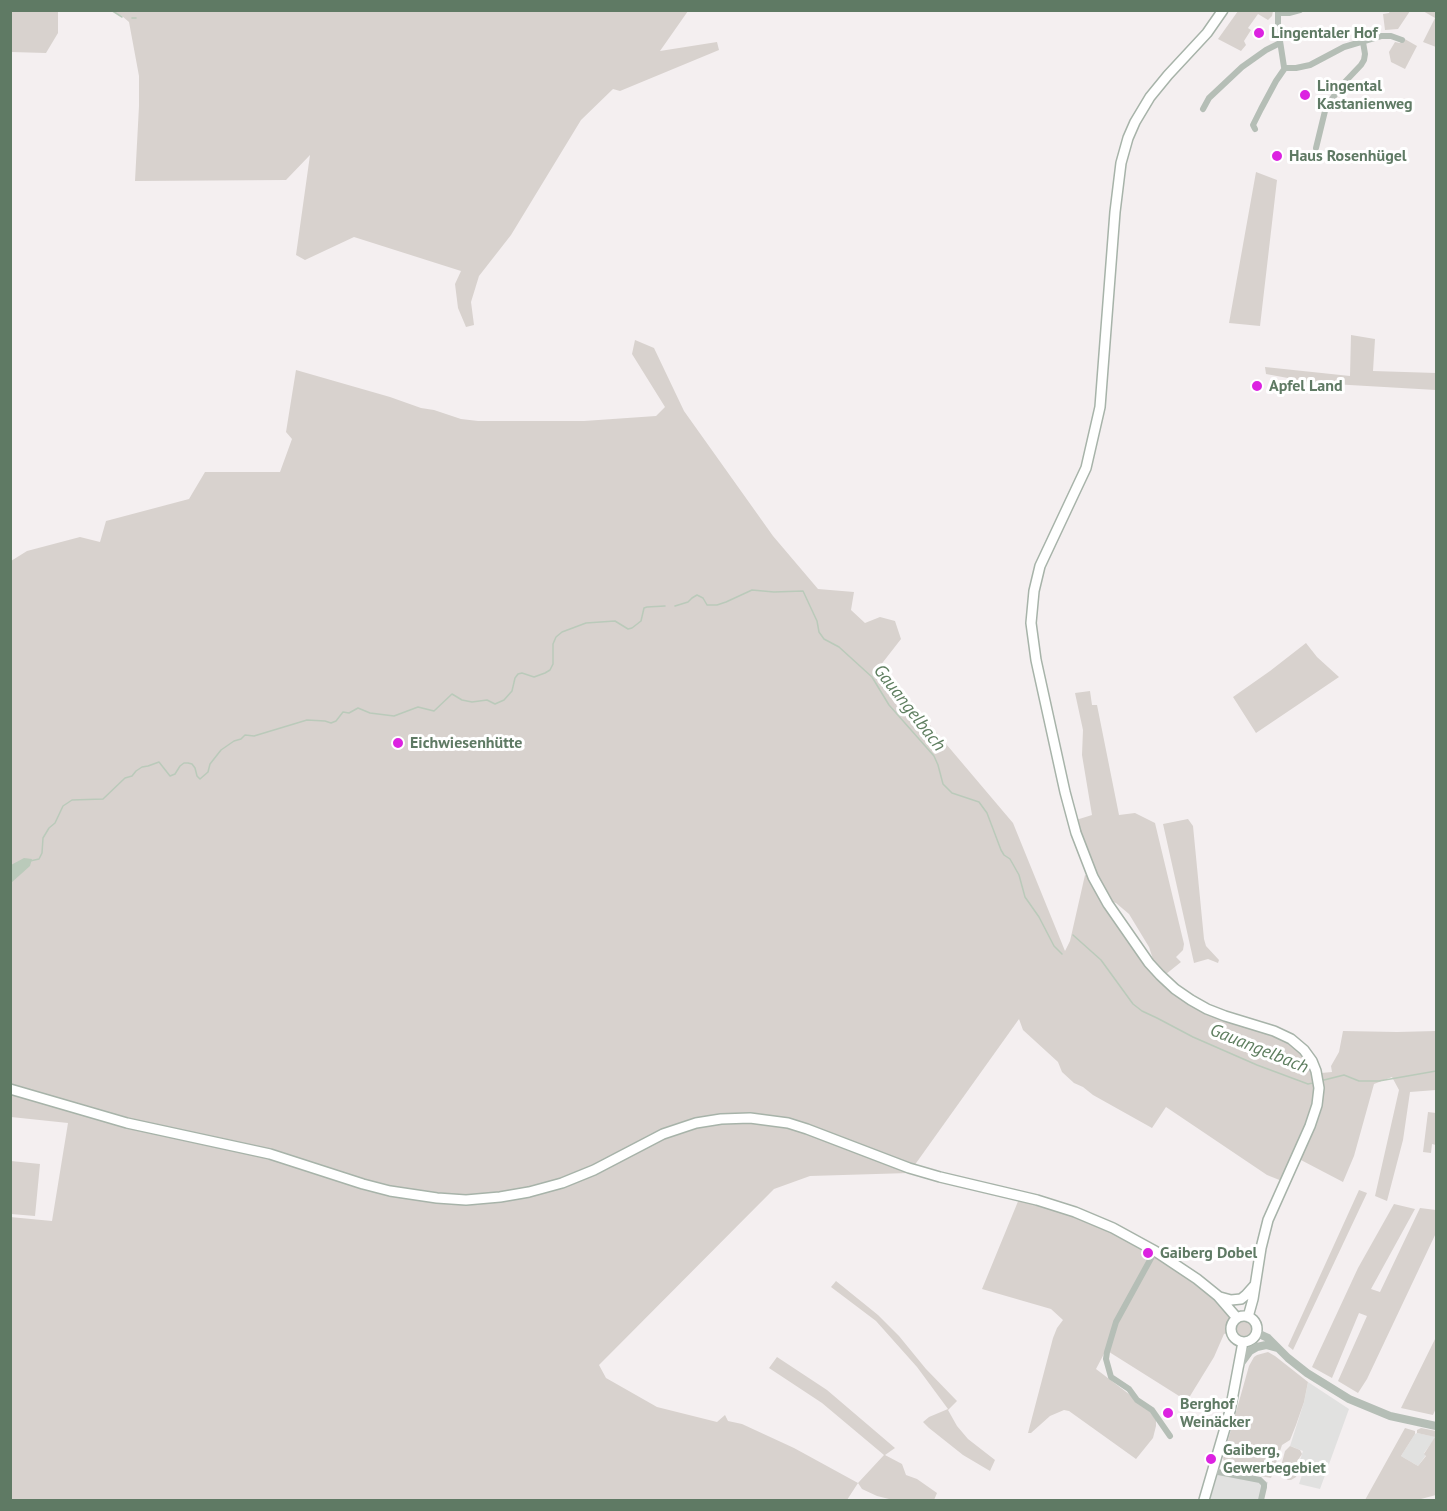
<!DOCTYPE html>
<meta charset="utf-8">
<style>
body{margin:0}
#map{position:relative;width:1447px;height:1511px;overflow:hidden;background:#f4eff0;font-family:"PT Sans",sans-serif}
canvas{display:block}
.frame{position:absolute;inset:0;border:12px solid #5f7a64;pointer-events:none}
</style>
<div id="map">
<canvas width="1447" height="1511"></canvas>
<div class="frame"></div>
</div>
<script>
const ctx = document.querySelector('canvas').getContext('2d');
ctx.lineJoin = 'round';
function paint(path, color) { ctx.fillStyle = color; ctx.fill(path, 'evenodd'); }
const toPath = rows => new Path2D(rows.map(r => 'M' + r).join(''));
function trace(path, color, width, dash) { ctx.strokeStyle = color; ctx.lineWidth = width; ctx.lineCap = dash ? 'butt' : 'round'; ctx.setLineDash(dash || []); ctx.stroke(path); }
function write(font, color, halo, rows, align = 'center') {
  ctx.font = font + ' "PT Sans",sans-serif'; ctx.lineWidth = 6; ctx.setLineDash([]); ctx.textBaseline = 'middle'; ctx.strokeStyle = halo; ctx.fillStyle = color; for (const [text, x, y, turn = 0] of rows) {
    ctx.save(); ctx.translate(x, y); ctx.rotate((+turn || 0) * Math.PI / 180); ctx.textAlign = isNaN(turn) ? turn : align; if (halo) ctx.strokeText(text, 0, 0); ctx.fillText(text, 0, 0); ctx.restore();
  }
}
paint(toPath([
 [1308,1382,1349,1409,1320,1489,1299,1484,1305,1466,1299,1463,1303,1451,1290,1446,1304,1402],
 [1417,1433,1436,1437,1424,1453,1426,1455,1418,1466,1401,1456,1415,1434],
 [1218,1473,1268,1482,1263,1500,1210,1500]
]), '#e1e1e0');
paint(toPath([
 [54,11,58,12,58,33,46,53,11,52,11,11],
 [112,11,688,11,660,51,717,42,719,50,620,91,613,89,581,120,511,235,479,276,471,302,474,325,466,327,458,308,455,284,461,271,354,237,305,260,296,255,310,155,286,180,135,181,139,106,139,76,129,22,122,16],
 [1238,11,1273,11,1272,16,1268,20,1258,14,1248,28,1251,30,1244,41,1246,45,1241,51,1218,39],
 [1390,11,1410,11,1398,29,1385,30,1383,14,1389,13],
 [1423,11,1436,11,1436,47,1423,42,1435,18],
 [1403,38,1417,46,1405,69,1391,62,1389,52,1395,42,1400,43],
 [1256,172,1277,180,1260,326,1229,323],
 [1351,335,1375,339,1373,371,1436,373,1436,390,1315,383,1266,374,1265,367,1350,376],
 [635,340,654,348,684,411,773,536,818,589,854,592,851,610,865,623,880,617,895,621,901,639,880,666,1013,823,1065,951,1070,941,1085,875,1089,876,1149,968,1216,1016,1280,1038,1292,1045,1305,1057,1314,1078,1315,1094,1308,1122,1282,1181,1267,1175,1166,1107,1152,1128,1093,1095,1083,1087,1074,1083,1062,1072,1058,1062,1023,1030,1019,1019,909,1173,810,1176,774,1189,599,1365,606,1378,657,1407,717,1422,725,1415,728,1421,742,1424,794,1448,858,1483,884,1455,822,1403,769,1368,777,1357,827,1390,895,1448,885,1455,902,1464,906,1475,917,1479,937,1493,934,1500,893,1500,877,1496,862,1489,858,1483,847,1500,11,1500,10,1217,52,1221,68,1123,11,1117,11,561,27,551,80,537,100,542,106,521,189,499,205,472,280,472,292,439,286,432,296,370,390,397,421,408,434,410,461,419,478,421,584,421,656,416,665,407,632,354],
 [1306,643,1317,657,1339,677,1256,733,1233,697,1270,671],
 [1090,691,1092,705,1097,705,1119,815,1135,813,1155,823,1184,944,1183,950,1176,957,1181,962,1166,974,1154,962,1149,947,1129,914,1116,903,1110,901,1098,879,1081,840,1076,820,1092,815,1082,755,1083,730,1075,693],
 [1188,819,1193,826,1204,939,1206,946,1219,960,1218,963,1208,959,1194,963,1163,824],
 [1343,1031,1397,1032,1436,1031,1436,1090,1410,1092,1403,1140,1387,1201,1375,1196,1399,1090,1392,1077,1374,1084,1354,1156,1343,1182,1299,1159,1317,1121,1322,1096,1321,1073,1332,1072,1331,1066,1339,1052],
 [1428,1112,1436,1113,1436,1145,1432,1144,1431,1153,1423,1152],
 [11,1161,40,1164,35,1216,11,1214],
 [1359,1190,1367,1193,1293,1350,1288,1346],
 [1019,1199,1066,1212,1123,1236,1184,1275,1213,1296,1229,1316,1230,1322,1227,1333,1224,1334,1214,1357,1187,1401,1106,1350,1096,1369,1146,1407,1156,1420,1156,1426,1153,1438,1136,1459,1069,1411,1064,1410,1050,1416,1031,1433,1028,1433,1053,1338,1057,1328,1063,1320,1051,1309,982,1289],
 [1394,1204,1415,1209,1371,1289,1380,1292,1420,1208,1436,1210,1436,1233,1367,1379,1358,1393,1338,1381,1367,1316,1359,1313,1332,1378,1312,1367,1358,1268],
 [836,1281,878,1315,899,1336,926,1369,957,1401,948,1410,957,1426,968,1439,995,1460,990,1471,963,1455,929,1428,923,1422,929,1417,948,1409,917,1367,876,1321,831,1287],
 '1236 1329a9 9 0 1 1 18 0a9 9 0 1 1-18 0Z',
 [1436,1337,1436,1408,1433,1415,1401,1408],
 [1268,1352,1275,1356,1308,1382,1304,1402,1296,1425,1290,1440,1282,1445,1271,1478,1230,1470,1225,1465,1223,1458,1249,1366,1254,1357,1257,1355],
 [1405,1428,1415,1431,1415,1434,1401,1456,1418,1466,1426,1456,1424,1454,1435,1437,1417,1433,1417,1430,1421,1428,1436,1431,1436,1495,1421,1499,1420,1500,1365,1500],
 [1290,1446,1300,1450,1302,1454,1298,1460,1298,1471,1296,1477,1291,1480,1288,1480,1279,1474,1285,1451]
]), '#d8d2ce');
paint(toPath([
 [24,858,32,859,30,866,11,883,11,865]
]), '#bacaba');
trace(toPath([
 [111,10,122,17],
 [132,18,136,18],
 [675,606,688,602,692,598,697,595,703,598,707,605,717,605,726,602,752,590,774,592,803,591,817,621,819,632,824,639,839,647,872,677,889,705,934,756,938,765,943,784,952,793,979,802,987,813,1001,850,1004,855,1010,859,1019,875,1025,897,1039,917,1054,946,1062,954],
 [30,861,39,859,42,853,43,838,49,828,55,823,63,806,72,800,103,799,125,778,132,776,136,771,142,767,148,766,159,762,170,776,175,774,180,766,184,763,188,763,192,764,195,768,197,776,200,779,208,772,210,764,221,750,234,741,241,739,245,735,254,736,307,720,325,721,331,723,336,721,343,712,349,713,358,708,370,713,394,716,418,707,434,711,452,694,462,700,472,702,487,700,495,704,504,700,512,691,515,678,518,674,522,673,534,677,545,673,550,670,553,664,553,644,556,637,562,632,586,623,615,621,628,629,632,628,641,621,644,608,647,607,665,606],
 [1073,935,1101,960,1133,1004,1142,1011,1157,1018,1193,1037,1257,1065,1308,1084,1313,1083],
 [1320,1081,1344,1075,1359,1081,1379,1081,1436,1071]
]), '#bacaba', 1.5);
const secondary = toPath([
 [1223,10,1207,33,1168,75,1150,97,1135,122,1128,138,1121,163,1115,212,1100,407,1086,468,1040,566,1034,591,1031,623,1036,660,1065,792,1076,833,1093,877,1108,904,1149,963,1160,975,1175,989,1191,1000,1207,1009,1225,1016,1274,1031,1291,1039,1304,1050,1312,1061,1316,1071,1319,1088,1317,1105,1310,1126,1268,1220,1261,1248,1253,1299,1248,1317],
 [10,1089,127,1123,270,1154,363,1184,390,1191,437,1198,466,1200,500,1197,529,1192,562,1183,594,1170,663,1134,696,1123,721,1119,750,1118,788,1123,807,1129,909,1168,940,1177,1037,1200,1075,1212,1113,1228,1155,1251,1197,1279,1218,1296,1237,1318],
 [1220,1297,1231,1300,1241,1299,1246,1295,1254,1286],
 '1231 1329a13 13 0 1 1 26 0a13 13 0 1 1-26 0Z',
 [1204,1500,1230,1411,1243,1342]
]);
trace(secondary, '#a7b3a9', 12);
trace(toPath([
 [1278,10,1278,28,1284,67,1285,68],
 [1278,13,1289,13,1300,10],
 [1285,68,1296,68,1310,65,1344,47,1381,36,1391,36,1402,40],
 [1203,109,1209,98,1242,67,1266,50,1280,43],
 [1255,129,1253,125,1261,109,1276,81,1285,68],
 [1316,148,1325,111,1329,103,1342,85,1361,65,1364,60,1365,54,1363,42],
 [1155,1251,1116,1322,1107,1352,1106,1359,1111,1377,1129,1389,1137,1400,1152,1410,1170,1436],
 [1213,1471,1260,1480,1264,1484,1264,1487,1261,1500]
]), '#b5beb6', 6);
trace(toPath([
 [1257,1333,1268,1338,1288,1358,1307,1373,1349,1399,1390,1416,1436,1426],
 [1239,1366,1250,1351,1257,1347,1266,1345,1277,1348]
]), '#b5beb6', 8);
trace(secondary, '#fff', 9);
for (const [x, y, r, color] of [
 [1259,33,6,"#dc22e1"],
 [1305,95,6,"#dc22e1"],
 [1277,156,6,"#dc22e1"],
 [1257,386,6,"#dc22e1"],
 [398,743,6,"#dc22e1"],
 [1148,1253,6,"#dc22e1"],
 [1168,1413,6,"#dc22e1"],
 [1211,1459,6,"#dc22e1"]
]) { const dot = new Path2D(); dot.arc(x, y, r, 0, 2 * Math.PI); ctx.fillStyle = color; ctx.fill(dot); trace(dot, '#fff', 2); }
write('bold 16px', '#5f7a64', '#fff', [
 ["Lingentaler Hof",1271,33],
 ["Lingental",1317,86],
 ["Kastanienweg",1317,104],
 ["Haus Rosenhügel",1289,156],
 ["Apfel Land",1269,386],
 ["Eichwiesenhütte",410,743],
 ["Gaiberg Dobel",1160,1253],
 ["Berghof",1180,1404],
 ["Weinäcker",1180,1422],
 ["Gaiberg,",1223,1450],
 ["Gewerbegebiet",1223,1468]
], 'left');
write('italic 18px', '#5e7e5f', '#fff', [
 ["Gauangelbach",909,708,52],
 ["Gauangelbach",1259,1049,22]
]);
</script>
